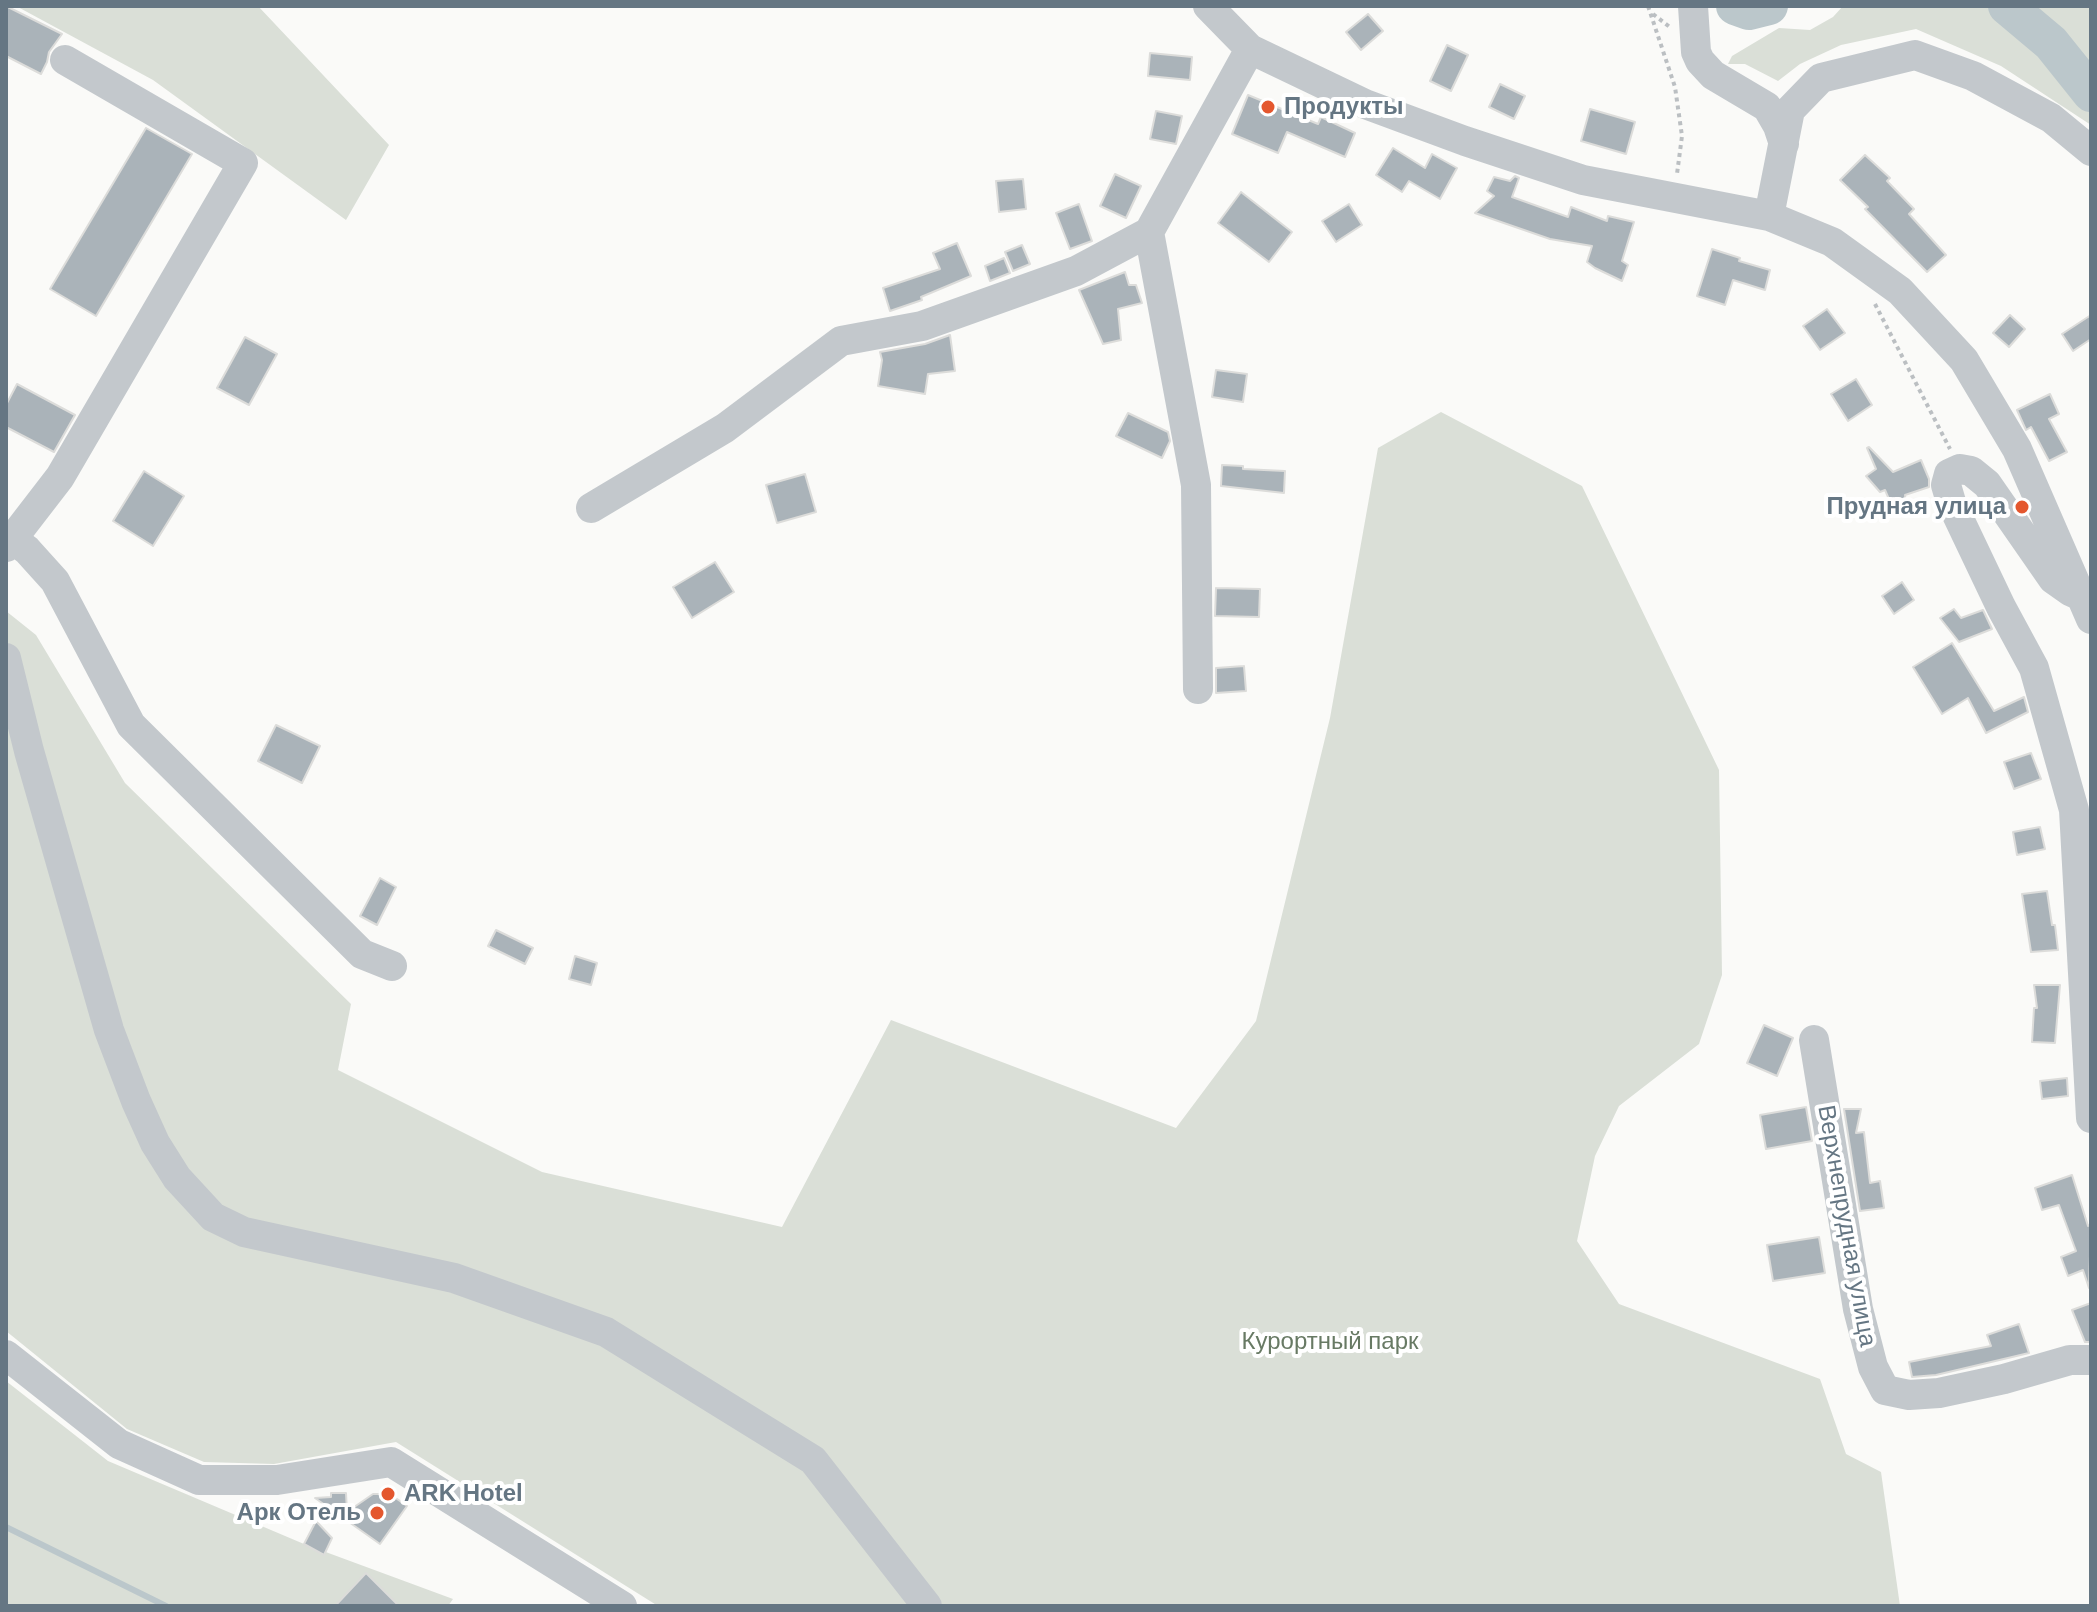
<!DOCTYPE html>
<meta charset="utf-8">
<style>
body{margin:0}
#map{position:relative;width:2097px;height:1612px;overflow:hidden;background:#fafaf8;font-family:Helvetica,sans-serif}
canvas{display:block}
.frame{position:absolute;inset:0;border:8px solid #657683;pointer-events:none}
</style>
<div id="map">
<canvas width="2097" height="1612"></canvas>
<div class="frame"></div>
</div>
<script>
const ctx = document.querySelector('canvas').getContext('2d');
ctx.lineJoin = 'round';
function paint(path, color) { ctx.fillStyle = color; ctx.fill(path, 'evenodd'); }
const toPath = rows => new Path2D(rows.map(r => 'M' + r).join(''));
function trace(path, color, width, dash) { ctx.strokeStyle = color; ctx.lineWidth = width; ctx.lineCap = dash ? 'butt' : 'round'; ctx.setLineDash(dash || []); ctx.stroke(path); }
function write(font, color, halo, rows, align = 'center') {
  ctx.font = font + ' Helvetica,sans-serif'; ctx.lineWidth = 8; ctx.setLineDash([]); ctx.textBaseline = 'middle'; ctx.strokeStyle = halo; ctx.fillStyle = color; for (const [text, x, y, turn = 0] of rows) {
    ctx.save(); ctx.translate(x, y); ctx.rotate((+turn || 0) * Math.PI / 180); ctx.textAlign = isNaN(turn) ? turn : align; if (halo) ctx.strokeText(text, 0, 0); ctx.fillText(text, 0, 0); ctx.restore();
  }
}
paint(toPath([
 [16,6,258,6,389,145,346,220,153,80],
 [1843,6,2091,6,2091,125,2001,66,1916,29,1841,45,1800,64,1778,81,1745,64,1728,64,1732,56,1779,28,1810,30,1833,17],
 [1441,412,1582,486,1719,770,1722,975,1699,1044,1619,1106,1595,1156,1577,1241,1619,1304,1820,1379,1846,1454,1881,1472,1900,1606,658,1606,396,1442,274,1464,204,1462,127,1429,6,1331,6,611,36,635,125,783,351,1004,338,1070,542,1172,782,1227,891,1020,1176,1128,1256,1021,1330,718,1378,448],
 [6,1381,108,1461,304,1544,453,1599,448,1606,6,1606]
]), '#dadfd7');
trace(toPath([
 [6,1527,166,1606]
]), '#bbc7cb', 6);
trace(toPath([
 [1735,6,1749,11,1769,6],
 [2007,6,2051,43,2091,93]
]), '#bbc7cb', 38);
const building = toPath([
 [6,6,62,34,49,52,47,62,41,74,6,56,6,6],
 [1368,14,1383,31,1361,50,1346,32,1368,14],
 [1447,45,1468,55,1451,91,1430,81,1447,45],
 [1150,53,1192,57,1190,80,1148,76,1150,53],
 [1500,84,1525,96,1514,119,1489,107,1500,84],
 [1248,95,1318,124,1321,117,1355,133,1345,157,1287,132,1278,153,1232,134,1248,95],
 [1590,109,1635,122,1626,154,1581,141,1590,109],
 [1156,111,1182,116,1176,144,1150,139,1156,111],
 [146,128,192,154,96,316,50,289,146,128],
 [1393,148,1425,168,1432,154,1457,168,1440,199,1409,181,1402,192,1376,175,1393,148],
 [1865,155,1890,178,1887,181,1914,209,1909,214,1946,255,1927,272,1865,209,1868,207,1840,180,1865,155],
 [1115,174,1141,186,1126,218,1100,206,1115,174],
 [1515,176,1519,178,1512,197,1568,217,1571,207,1607,221,1608,216,1634,222,1622,261,1628,265,1622,281,1595,268,1587,262,1592,246,1550,239,1475,213,1494,196,1487,191,1494,177,1510,181,1515,176],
 [1023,179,1026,209,999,212,996,181,1023,179],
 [1241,192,1292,232,1269,262,1218,223,1241,192],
 [1079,204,1092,241,1070,249,1056,213,1079,204],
 [1349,204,1362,225,1336,242,1322,221,1349,204],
 [957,243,971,276,921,297,922,300,890,311,883,288,940,269,933,253,957,243],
 [1022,245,1030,264,1013,271,1005,252,1022,245],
 [1712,249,1740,258,1739,261,1770,270,1765,290,1733,280,1725,305,1697,296,1712,249],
 [1004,258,1010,273,990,281,985,266,1004,258],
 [1125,272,1129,285,1136,285,1142,303,1118,309,1121,340,1103,344,1079,290,1125,272],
 [1827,309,1845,333,1820,350,1803,326,1827,309],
 [2010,315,2025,329,2009,347,1993,333,2010,315],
 [2091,315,2091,339,2073,351,2062,334,2091,315],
 [950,335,955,371,928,374,925,394,878,386,882,360,880,352,925,344,950,335],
 [245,337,277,354,249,405,217,388,245,337],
 [1216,370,1247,374,1243,402,1212,397,1216,370],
 [1856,379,1872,405,1848,421,1831,394,1856,379],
 [17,384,75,415,54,452,6,427,6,405,17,384],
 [2050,394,2059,414,2049,419,2067,452,2049,461,2031,427,2026,430,2017,410,2050,394],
 [1128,413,1168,432,1170,441,1162,458,1116,436,1128,413],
 [1869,447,1893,472,1921,460,1929,479,1929,487,1905,495,1906,503,1892,506,1885,490,1880,492,1866,476,1876,469,1867,448,1869,447],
 [1222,465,1243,466,1243,469,1285,471,1284,493,1221,486,1222,465],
 [144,471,184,496,153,546,113,521,144,471],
 [805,474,816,512,777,523,766,485,805,474],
 [715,562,734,592,692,618,673,587,715,562],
 [1902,582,1914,600,1894,614,1882,596,1902,582],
 [1216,588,1260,589,1259,617,1215,616,1216,588],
 [1954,609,1961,618,1983,610,1992,629,1959,642,1940,618,1954,609],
 [1952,643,1994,711,2024,697,2028,712,1986,733,1968,698,1942,714,1913,667,1952,643],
 [1244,666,1246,691,1216,693,1216,668,1244,666],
 [276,725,320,746,302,783,258,761,276,725],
 [2031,753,2041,779,2014,789,2004,762,2031,753],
 [2040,827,2045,849,2017,855,2013,832,2040,827],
 [380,878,396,887,377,925,360,916,380,878],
 [2047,891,2052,925,2055,925,2058,950,2031,952,2022,894,2047,891],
 [496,930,533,948,525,964,488,946,496,930],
 [575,956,597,963,591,985,569,979,575,956],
 [2034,985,2060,985,2055,1043,2032,1042,2034,1008,2037,1008,2034,985],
 [1764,1025,1793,1038,1777,1076,1747,1063,1764,1025],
 [2067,1078,2068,1096,2042,1099,2040,1081,2067,1078],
 [1806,1107,1812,1141,1766,1149,1760,1115,1806,1107],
 [1844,1109,1861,1109,1856,1133,1864,1132,1870,1183,1880,1181,1884,1208,1860,1211,1844,1109],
 [2072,1175,2088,1226,2091,1224,2089,1288,2083,1270,2068,1276,2061,1257,2076,1251,2059,1205,2042,1210,2035,1188,2072,1175],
 [1819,1237,1825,1273,1773,1281,1767,1245,1819,1237],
 [2091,1303,2091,1342,2085,1342,2072,1310,2091,1303],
 [2019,1324,2029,1353,1936,1375,1912,1377,1909,1362,1991,1346,1987,1335,2019,1324],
 [331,1493,346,1493,347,1512,373,1494,390,1494,407,1506,380,1544,315,1498,331,1497,331,1493],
 [316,1521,332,1538,324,1555,304,1544,316,1521],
 [366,1573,399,1606,335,1606,366,1573]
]);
paint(building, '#aab3b9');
trace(building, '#dcdcda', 2);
trace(toPath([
 [1648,6,1675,87,1682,136,1677,174],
 [1653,14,1671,28],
 [1875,304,1950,449]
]), '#bbbfc2', 4, [4, 4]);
trace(toPath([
 [1208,6,1250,49,1365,104,1465,141,1583,180,1769,216,1832,242,1900,291,1964,360,2017,449,2091,619],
 [1693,6,1696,52,1700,61,1713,75,1767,107,1778,126,1784,144],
 [1769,216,1790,110,1821,78,1915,55,1973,76,2051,118,2091,151],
 [591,508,725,428,841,341,922,326,1076,271,1149,232],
 [14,540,27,550,55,581,131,725,362,954,392,966],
 [6,547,60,477,243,163,65,60],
 [2081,596,2070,591,2053,579,1987,484,1971,471,1960,469,1949,474,1946,485,1951,502,2001,607,2034,668,2074,810,2091,1118],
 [6,658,29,751,109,1030,136,1101,155,1143,177,1178,213,1217,244,1232,454,1278,606,1332,813,1460,927,1606],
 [1198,689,1196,485,1149,232,1250,49],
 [1814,1040,1858,1309,1873,1367,1885,1390,1909,1395,1939,1393,2004,1379,2070,1360,2091,1360],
 [6,1355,119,1444,199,1480,277,1480,391,1462,622,1606]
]), '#c3c8cc', 30);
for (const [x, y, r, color] of [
 [1268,107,8,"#e4572e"],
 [2022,507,8,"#e4572e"],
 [388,1494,8,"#e4572e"],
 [377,1513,8,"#e4572e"]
]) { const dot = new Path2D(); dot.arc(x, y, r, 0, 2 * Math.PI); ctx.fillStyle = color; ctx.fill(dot); trace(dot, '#fff', 3); }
write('bold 24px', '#657683', '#fff', [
 ["Продукты",1284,107],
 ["Прудная улица",2006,507,"right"],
 ["ARK Hotel",404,1494],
 ["Арк Отель",361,1513,"right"]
], 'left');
write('24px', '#657683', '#fff', [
 ["Верхнепрудная улица",1846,1226,80]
]);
write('24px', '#687a64', '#fff', [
 ["Курортный парк",1330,1342]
]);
</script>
